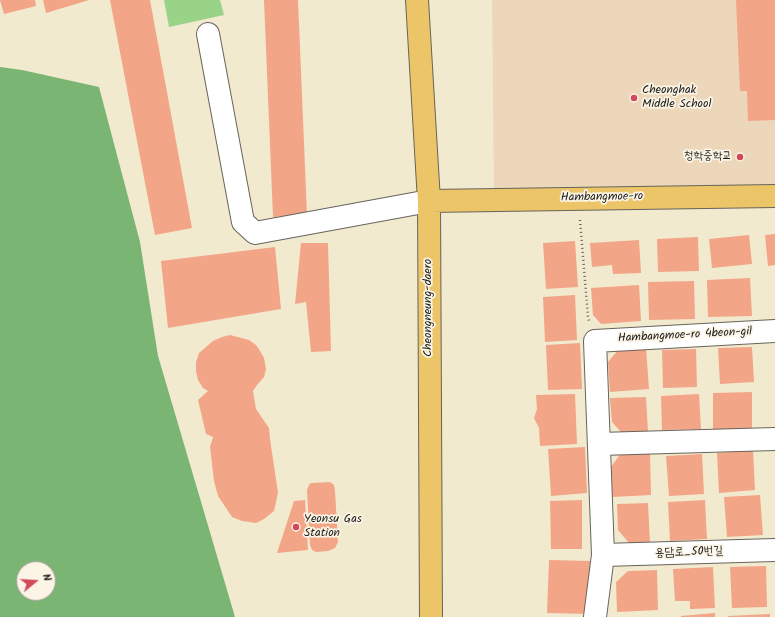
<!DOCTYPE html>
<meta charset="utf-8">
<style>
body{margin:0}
#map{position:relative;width:775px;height:617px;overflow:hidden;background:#f2eacf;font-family:Kalam,sans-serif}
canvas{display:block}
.north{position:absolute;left:16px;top:561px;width:40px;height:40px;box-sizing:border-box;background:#fcf5e5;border:1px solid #a29e95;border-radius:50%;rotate:72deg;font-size:11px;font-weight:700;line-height:16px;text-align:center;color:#1c1c1c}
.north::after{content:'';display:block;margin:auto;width:14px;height:18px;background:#d1495b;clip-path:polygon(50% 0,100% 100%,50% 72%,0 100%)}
</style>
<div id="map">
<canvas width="775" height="617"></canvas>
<div class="north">N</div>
</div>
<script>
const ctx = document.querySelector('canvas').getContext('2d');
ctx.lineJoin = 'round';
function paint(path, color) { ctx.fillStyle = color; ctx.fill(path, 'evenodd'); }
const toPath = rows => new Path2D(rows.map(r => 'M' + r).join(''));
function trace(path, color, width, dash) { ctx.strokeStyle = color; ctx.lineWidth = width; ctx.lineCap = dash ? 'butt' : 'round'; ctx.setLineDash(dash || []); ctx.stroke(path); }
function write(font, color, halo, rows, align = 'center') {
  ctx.font = font + ' Kalam,"Poor Story",sans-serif'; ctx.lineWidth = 3.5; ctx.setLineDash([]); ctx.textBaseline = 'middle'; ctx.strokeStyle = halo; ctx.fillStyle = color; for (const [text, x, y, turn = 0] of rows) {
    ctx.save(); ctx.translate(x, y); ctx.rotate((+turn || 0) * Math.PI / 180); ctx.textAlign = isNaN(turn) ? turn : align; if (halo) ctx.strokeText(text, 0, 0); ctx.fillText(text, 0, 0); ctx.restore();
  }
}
paint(toPath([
 [492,0,775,0,775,196,494,200]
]), '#edd7bb');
paint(toPath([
 [164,0,220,0,224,15,169,27]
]), '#98d387');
paint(toPath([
 [0,67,22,70,99,87,140,242,158,356,235,617,0,617],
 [24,569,48,569,48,593,24,593]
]), '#7ab574');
paint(toPath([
 [0,0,35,0,36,6,4,14],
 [43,0,89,0,46,13],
 [110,0,150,0,192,228,155,235],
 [264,0,298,0,307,215,273,217],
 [736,0,775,0,775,120,748,121,747,91,740,91],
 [775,234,775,265,768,266,765,235],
 [749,235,752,264,712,268,709,239],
 [698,237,699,271,658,272,657,239],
 [639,240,641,273,613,274,612,265,592,267,590,243],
 [575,241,578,287,546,289,543,243],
 [301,243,328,243,331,351,311,352,306,302,295,304],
 [275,247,281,309,168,328,161,261],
 [750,278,752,316,708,317,707,280],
 [694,281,695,319,649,320,648,282],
 [639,285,641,321,601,324,593,315,591,288],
 [575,295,577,340,545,342,543,297],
 [230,335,249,340,256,345,260,351,264,358,266,369,264,377,257,385,253,391,256,409,269,428,270,439,278,493,274,511,264,519,256,523,242,521,232,517,218,496,214,481,210,447,213,437,206,434,198,400,208,391,203,388,198,380,196,371,196,362,199,353,213,341,222,337],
 [580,343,582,389,548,390,546,345],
 [752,347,754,382,720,384,718,348],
 [646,348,649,389,610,392,608,362,618,350],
 [696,349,697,387,663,388,662,350],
 [752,392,752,429,713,430,713,393],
 [575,394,577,444,540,446,539,428,534,418,537,409,536,395],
 [699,394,701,429,662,430,661,396],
 [646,397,648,432,623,434,612,422,610,398],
 [585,447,587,493,551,496,548,449],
 [753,450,755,490,719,493,717,453],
 [650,452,651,495,612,497,611,467,621,453],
 [702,454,704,494,669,496,666,456],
 [330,482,334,485,335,491,338,542,335,548,328,551,316,552,312,550,310,545,307,490,309,485,311,483],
 [760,495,763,535,727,537,724,497],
 [305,500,308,550,277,553,294,501],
 [582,500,582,549,551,549,550,501],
 [705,500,707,539,670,541,668,502],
 [648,503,650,543,629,543,618,530,617,504],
 [549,560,591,561,589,614,547,613],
 [766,566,767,607,732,608,730,567],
 [713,567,715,608,690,609,690,601,675,601,673,569],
 [657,570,658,610,617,612,616,582,628,571],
 [715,613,715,617,681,617,681,616],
 [770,614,770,617,728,617,728,616]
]), '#f3a588');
const minor = toPath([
 [208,34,243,222,255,233,429,201],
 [599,444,775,439],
 [603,555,775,550],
 [595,617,603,555,595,341,775,331]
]);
const major = toPath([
 [417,0,429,201,431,617],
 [429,201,775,196]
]);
trace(minor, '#67645b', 24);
trace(major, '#67645b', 24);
trace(toPath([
 [580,220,588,317,589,321]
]), '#67645b', 2.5, [1, 3]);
trace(minor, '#fff', 22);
trace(major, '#ecc569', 22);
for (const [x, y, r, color] of [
 [634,98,4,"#d1495b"],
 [740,157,4,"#d1495b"],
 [296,527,4,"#d1495b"]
]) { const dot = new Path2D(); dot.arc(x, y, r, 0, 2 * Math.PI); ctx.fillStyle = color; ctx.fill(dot); trace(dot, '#fcf5e5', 1.5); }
write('12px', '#1c1c1c', '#fcf5e5', [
 ["Cheonghak",642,91],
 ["Middle School",642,105],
 ["청학중학교",732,157,"right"],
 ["Yeonsu Gas",304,520],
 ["Station",304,534]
], 'left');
write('12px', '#1c1c1c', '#fcf5e5', [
 ["Hambangmoe-ro",602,198,-1],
 ["Cheongneung-daero",429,308,-90],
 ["Hambangmoe-ro 4beon-gil",685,336,-3],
 ["용담로_50번길",689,553,-2]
]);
</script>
